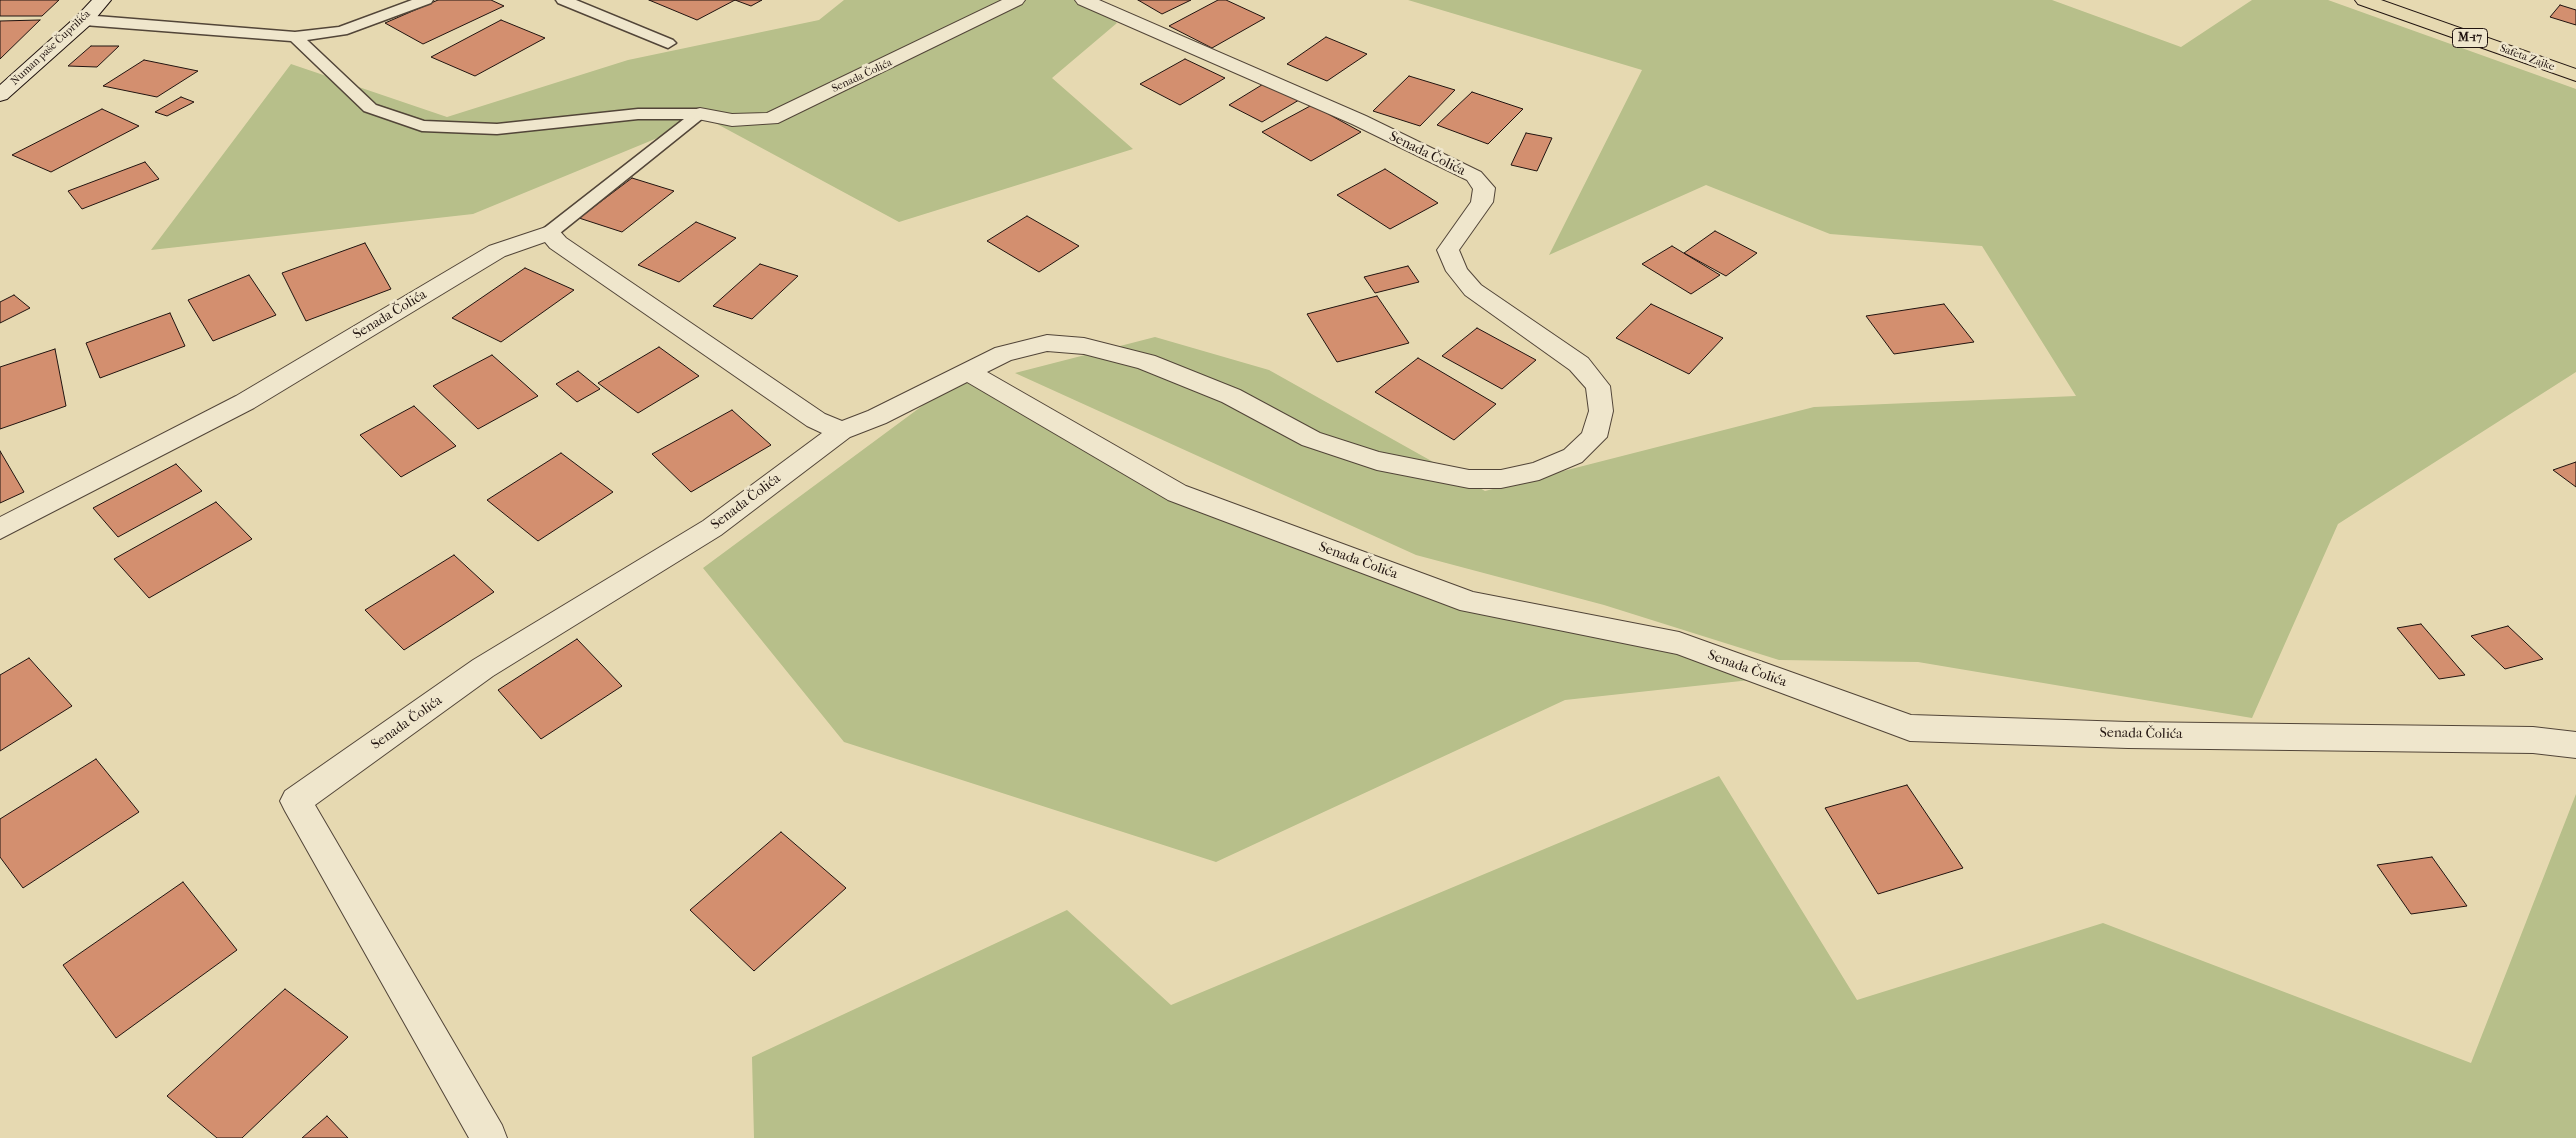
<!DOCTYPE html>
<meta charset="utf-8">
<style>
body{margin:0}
canvas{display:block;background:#e6d9b1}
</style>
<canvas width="2576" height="1138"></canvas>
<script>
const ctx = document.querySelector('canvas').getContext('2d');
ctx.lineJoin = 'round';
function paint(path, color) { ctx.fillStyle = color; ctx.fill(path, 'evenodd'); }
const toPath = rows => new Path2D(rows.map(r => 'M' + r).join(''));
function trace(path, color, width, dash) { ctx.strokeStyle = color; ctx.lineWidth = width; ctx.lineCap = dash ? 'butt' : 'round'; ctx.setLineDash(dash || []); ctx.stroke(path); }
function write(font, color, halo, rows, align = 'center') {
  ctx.font = font + ' "IM FELL French Canon",serif'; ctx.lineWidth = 5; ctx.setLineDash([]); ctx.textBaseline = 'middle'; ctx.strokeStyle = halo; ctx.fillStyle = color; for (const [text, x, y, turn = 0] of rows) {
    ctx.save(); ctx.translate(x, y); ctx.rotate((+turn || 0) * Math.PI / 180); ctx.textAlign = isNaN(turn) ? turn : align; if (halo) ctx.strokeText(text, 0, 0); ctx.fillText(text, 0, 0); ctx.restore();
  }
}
paint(toPath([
 [844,0,1087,0,1117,23,1052,78,1133,149,899,222,706,118,473,214,151,250,291,64,447,117,628,60,819,20],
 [1408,0,2052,0,2181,47,2252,0,2328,0,2576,89,2576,372,2338,524,2252,718,1918,662,1779,660,1604,605,1416,555,1015,373,1155,337,1269,370,1485,491,1814,407,2076,396,1982,246,1830,234,1706,185,1549,255,1642,70],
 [968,372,1177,493,1470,602,1705,654,1769,678,1565,700,1216,862,844,742,703,568],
 [1719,776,1857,1000,2103,923,2471,1063,2576,794,2576,1138,754,1138,752,1057,1067,910,1171,1005]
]), '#b7bf8a');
const building = toPath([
 [0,0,59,0,42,16,0,16,0,0],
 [438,0,491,0,504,6,423,44,385,23,438,0],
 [649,0,735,0,697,20,649,0],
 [735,0,762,0,751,6,735,0],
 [1138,0,1191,0,1162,14,1138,0],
 [1218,0,1226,0,1265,18,1212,48,1169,26,1218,0],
 [2560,5,2576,10,2576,25,2550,17,2560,5],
 [40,20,0,59,0,21,40,20],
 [501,20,545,38,475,76,431,57,501,20],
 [1326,37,1367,54,1327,81,1287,64,1326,37],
 [91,46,119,46,97,67,68,66,91,46],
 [1185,59,1225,78,1180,105,1140,84,1185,59],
 [144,60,198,71,157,97,103,86,144,60],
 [1409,76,1455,90,1420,126,1373,111,1409,76],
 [1265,83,1299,100,1262,122,1229,105,1265,83],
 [1472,92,1523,109,1488,144,1437,125,1472,92],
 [181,97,194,102,167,116,155,112,181,97],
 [1312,105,1361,132,1311,161,1262,132,1312,105],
 [102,109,139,126,51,172,12,155,102,109],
 [1526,133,1552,138,1537,171,1511,165,1526,133],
 [145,162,159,179,82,209,68,191,145,162],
 [1385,169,1438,203,1390,229,1337,195,1385,169],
 [632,178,674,191,622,232,579,218,632,178],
 [1027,216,1079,246,1039,272,987,241,1027,216],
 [696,222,736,238,679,282,638,265,696,222],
 [1715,231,1757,253,1726,276,1684,253,1715,231],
 [365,243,391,289,306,321,282,273,365,243],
 [1672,246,1720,275,1691,294,1642,264,1672,246],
 [760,264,798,276,752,319,713,306,760,264],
 [1408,266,1419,282,1375,293,1364,277,1408,266],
 [525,268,574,290,501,342,452,318,525,268],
 [249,275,276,315,213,341,188,300,249,275],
 [14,295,30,308,0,323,0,302,14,295],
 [1377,296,1409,343,1337,362,1307,314,1377,296],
 [1651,304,1723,338,1689,374,1616,338,1651,304],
 [1944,304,1974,342,1894,354,1866,316,1944,304],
 [170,313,185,346,100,378,86,343,170,313],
 [1477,328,1536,360,1502,389,1442,356,1477,328],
 [659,347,699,376,638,413,598,383,659,347],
 [55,349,66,406,0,429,0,367,55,349],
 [492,355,538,396,478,429,433,386,492,355],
 [1418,358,1496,404,1454,440,1375,392,1418,358],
 [578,371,600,389,577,402,556,384,578,371],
 [414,406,456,446,401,477,360,435,414,406],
 [732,410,771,445,691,492,652,454,732,410],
 [0,451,24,492,0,503,0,451],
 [561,453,613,492,538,541,487,500,561,453],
 [2576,462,2576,487,2553,470,2576,462],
 [176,464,202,491,118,537,93,508,176,464],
 [216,502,252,539,149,598,114,559,216,502],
 [454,555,494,592,404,650,365,610,454,555],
 [2421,624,2465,675,2439,679,2397,628,2421,624],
 [2508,626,2543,659,2505,669,2471,636,2508,626],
 [577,639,622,686,541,739,498,690,577,639],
 [29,658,72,706,0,751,0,675,29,658],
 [96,759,139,812,23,888,0,857,0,819,96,759],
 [1907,785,1963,868,1878,894,1825,808,1907,785],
 [781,832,846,888,754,971,690,910,781,832],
 [2432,857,2467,906,2411,914,2377,865,2432,857],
 [183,882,237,950,116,1038,63,965,183,882],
 [285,989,348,1037,242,1138,217,1138,167,1096,285,989],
 [327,1116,348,1138,302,1138,327,1116]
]);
paint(building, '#d38f6f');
trace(building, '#211410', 1);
const lane = toPath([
 [412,0,433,0,431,3,347,34,307,40,376,105,424,121,497,124,638,109,700,109,708,114,555,237,549,238,543,237,540,233,543,229,684,119,638,119,497,134,422,131,364,111,291,41,84,25,76,20,84,15,295,32,339,27,412,0],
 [556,0,576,0,673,40,676,43,668,48,663,46,558,3,556,0]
]);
const street = toPath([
 [1002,0,1025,0,1022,4,778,123,732,126,693,118,690,114,693,110,700,108,732,114,767,113,1002,0],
 [1075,0,1099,0,1366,116,1481,172,1495,188,1493,202,1459,250,1467,269,1481,285,1588,358,1610,386,1613,411,1607,437,1582,462,1539,480,1501,488,1469,488,1377,470,1302,445,1222,402,1138,368,1084,354,1047,351,1011,360,987,372,1186,486,1473,592,1679,632,1911,715,2128,722,2533,727,2576,732,2576,758,2533,753,2128,748,1910,741,1677,654,1460,610,1168,500,967,382,886,423,850,437,721,535,493,676,315,805,502,1125,507,1138,469,1138,285,811,280,801,285,791,473,660,703,521,822,433,807,426,550,248,545,242,505,256,254,408,0,539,0,517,236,396,489,246,549,226,557,228,566,238,825,414,842,421,868,411,995,348,1047,335,1084,338,1155,356,1240,390,1320,433,1379,452,1469,470,1501,470,1533,463,1564,450,1582,433,1589,411,1586,388,1570,370,1465,295,1446,271,1437,250,1471,202,1473,189,1467,180,1352,124,1078,4,1075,0]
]);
const secondary = toPath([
 [92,0,111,0,91,24,7,99,0,101,0,85,77,16,92,0]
]);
const primary = toPath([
 [2355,0,2381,0,2576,69,2576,81,2358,4,2355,0]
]);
trace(lane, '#524538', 3);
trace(street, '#524538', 2);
trace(secondary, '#211410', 2);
trace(primary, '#211410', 2);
paint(lane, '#efe6cc');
paint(street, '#efe6cc');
paint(secondary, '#efe6cc');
paint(primary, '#e6d9b1');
write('11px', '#211410', '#efe6cc', [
 ["Numan paše Čuprilića",51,48,-43],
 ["Safeta Zajke",2527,58,20],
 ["Senada Čolića",862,76,-25]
]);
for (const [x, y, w] of [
 [2470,38,35]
]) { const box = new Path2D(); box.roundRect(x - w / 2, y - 9.5, w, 19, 4); ctx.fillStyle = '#efe6cc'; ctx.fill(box); trace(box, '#211410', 1); }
write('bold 12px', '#211410', null, [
 ["M-17",2470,38]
]);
write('14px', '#211410', '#efe6cc', [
 ["Senada Čolića",1427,154,26],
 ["Senada Čolića",390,315,-31],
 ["Senada Čolića",746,502,-37],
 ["Senada Čolića",1358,561,20],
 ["Senada Čolića",1747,669,20],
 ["Senada Čolića",407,723,-35],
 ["Senada Čolića",2141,734,1]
]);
</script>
